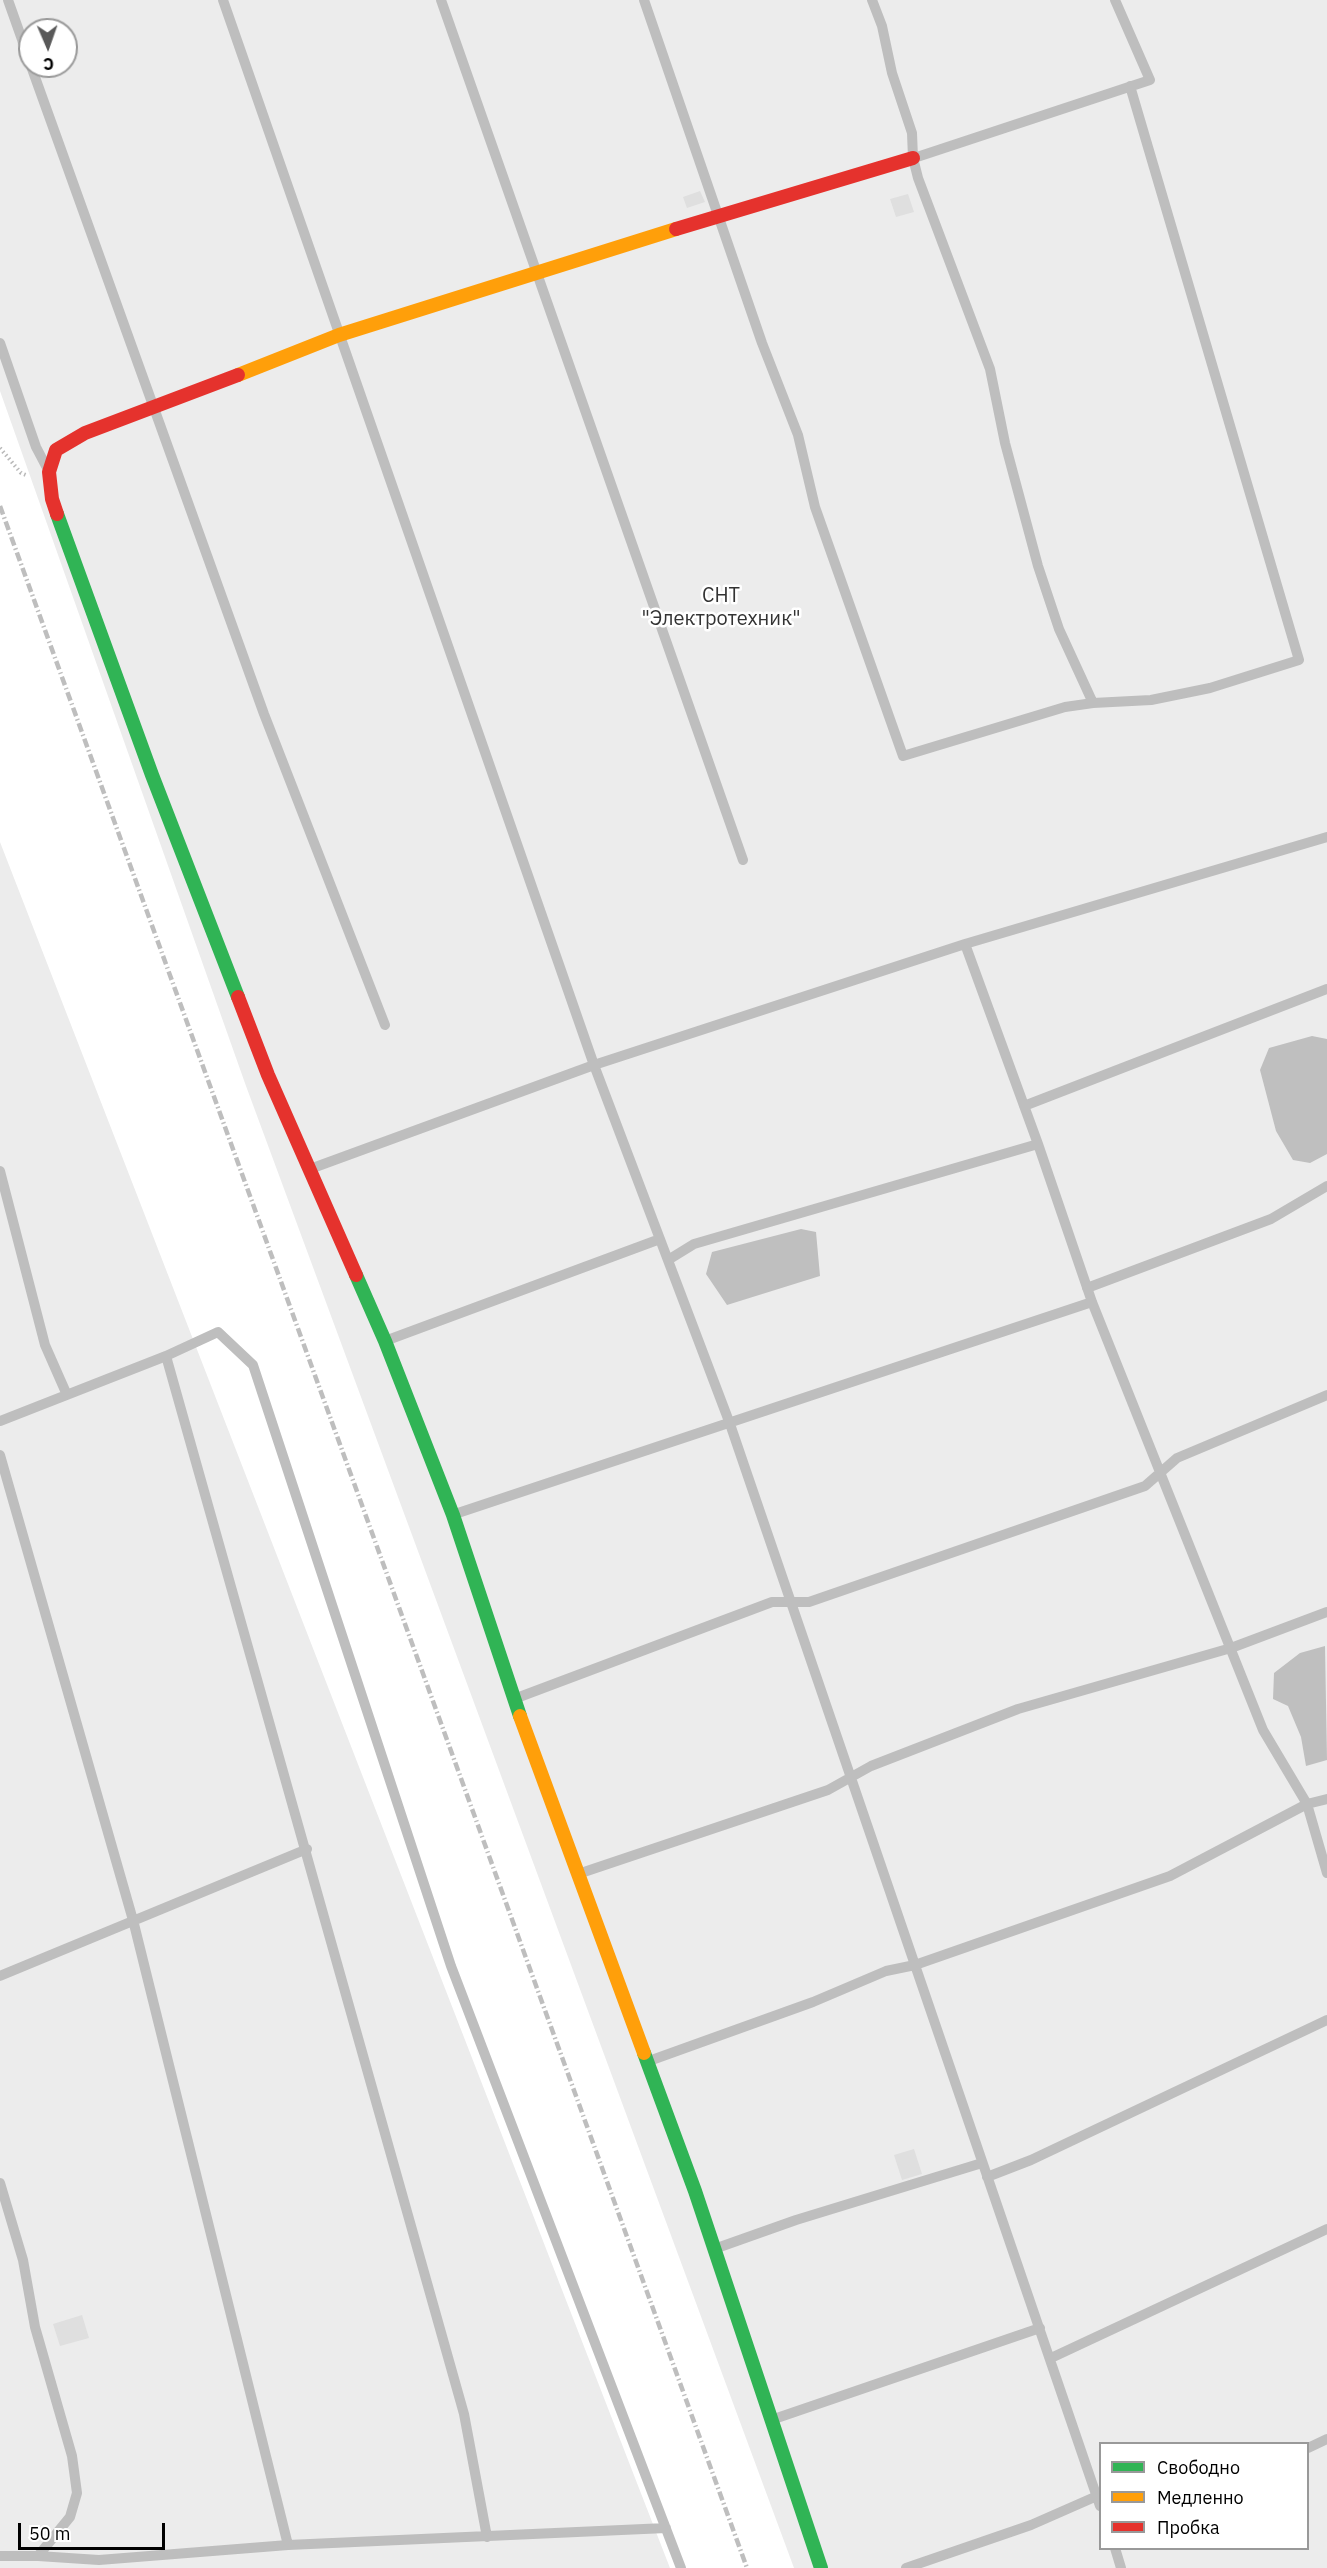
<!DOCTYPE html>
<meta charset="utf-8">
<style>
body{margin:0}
#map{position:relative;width:1327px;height:2568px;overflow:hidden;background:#fff;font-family:"IBM Plex Sans",sans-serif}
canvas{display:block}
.legend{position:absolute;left:1099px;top:2442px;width:210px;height:108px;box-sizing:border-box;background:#fff;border:2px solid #999;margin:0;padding:8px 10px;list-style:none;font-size:18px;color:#000}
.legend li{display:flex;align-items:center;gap:12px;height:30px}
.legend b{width:30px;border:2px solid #999}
.north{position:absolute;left:18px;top:18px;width:60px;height:60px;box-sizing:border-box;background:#fff;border:2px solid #999;border-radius:50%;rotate:178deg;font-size:16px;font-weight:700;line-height:24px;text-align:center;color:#000}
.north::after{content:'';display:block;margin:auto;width:21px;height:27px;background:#595959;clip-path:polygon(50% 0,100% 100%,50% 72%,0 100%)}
.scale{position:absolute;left:18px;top:2523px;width:147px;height:27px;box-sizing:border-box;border:3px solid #000;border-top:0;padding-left:8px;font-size:18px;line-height:21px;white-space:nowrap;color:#000;-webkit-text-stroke:4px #fff;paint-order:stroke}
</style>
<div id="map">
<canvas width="1327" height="2568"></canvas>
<ul class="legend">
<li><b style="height:8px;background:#30b455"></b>Свободно</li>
<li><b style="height:8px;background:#ff9f0a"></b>Медленно</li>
<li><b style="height:8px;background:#e5322d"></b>Пробка</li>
</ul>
<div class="north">С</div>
<div class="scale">50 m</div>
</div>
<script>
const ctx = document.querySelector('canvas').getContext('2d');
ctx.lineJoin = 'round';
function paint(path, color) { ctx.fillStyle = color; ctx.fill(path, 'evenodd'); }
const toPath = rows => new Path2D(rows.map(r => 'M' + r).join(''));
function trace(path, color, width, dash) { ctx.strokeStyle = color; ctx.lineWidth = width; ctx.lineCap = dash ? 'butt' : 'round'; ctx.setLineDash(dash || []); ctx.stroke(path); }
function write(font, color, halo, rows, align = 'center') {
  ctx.font = font + ' "IBM Plex Sans",sans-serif'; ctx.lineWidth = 5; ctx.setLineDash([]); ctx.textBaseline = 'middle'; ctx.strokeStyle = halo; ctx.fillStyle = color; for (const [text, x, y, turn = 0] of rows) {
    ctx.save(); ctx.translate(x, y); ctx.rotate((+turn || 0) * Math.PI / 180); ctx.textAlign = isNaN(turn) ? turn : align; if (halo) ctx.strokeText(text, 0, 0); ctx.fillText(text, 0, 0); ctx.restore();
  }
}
paint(toPath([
 [0,0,1327,0,1327,2568,794,2568,246,1086,0,391],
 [30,30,66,30,66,66,30,66],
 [1100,2444,1308,2444,1308,2548,1100,2548],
 [0,842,670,2568,0,2568]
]), '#ececec');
paint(toPath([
 [1312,1036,1327,1039,1327,1154,1310,1163,1293,1160,1276,1131,1260,1070,1269,1048],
 [801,1229,816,1232,820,1276,727,1305,706,1274,712,1252],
 [1325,1646,1327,1760,1306,1766,1301,1737,1288,1706,1273,1699,1274,1673,1300,1653]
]), '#bfbfbf');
paint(toPath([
 [700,191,705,202,687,208,683,197],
 [908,194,914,212,896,217,890,199],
 [914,2149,922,2174,902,2180,894,2155],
 [82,2315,89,2338,60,2346,53,2324]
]), '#dfdfdf');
trace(toPath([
 [0,448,21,473,26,475]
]), '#b9b9b9', 4, [1.5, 3]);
trace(toPath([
 [8,0,30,62],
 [223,0,594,1065,730,1424,1100,2506],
 [441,0,743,860],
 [644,0,762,343,798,435,815,507,903,756,1065,707,1093,703,1151,700,1210,688,1299,660,1130,86],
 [872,0,882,26,892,73,912,133,913,158,918,178,990,369,1005,443,1038,566,1059,629,1093,703],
 [31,66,264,714,385,1025],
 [914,158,1150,80,1115,0],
 [0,343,36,447,46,466],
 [965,944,1038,1144,1092,1302,1263,1730,1307,1804,1327,1873],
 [1024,1106,1327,989],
 [310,1169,594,1065,965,944,1327,837],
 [0,1171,45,1345,67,1395],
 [668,1260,694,1244,1038,1144],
 [1087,1288,1271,1219,1327,1186],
 [385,1341,660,1239],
 [166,1356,464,2414,487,2537],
 [0,1421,166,1356,218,1332,253,1365,451,1966,681,2568],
 [0,1455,133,1920,288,2545],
 [455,1514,1092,1302],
 [514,1699,772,1602,809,1602,1145,1486,1177,1458,1327,1395],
 [581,1873,828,1790,871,1766,1018,1709,1231,1648,1327,1612],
 [0,1976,307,1849],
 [649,2061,813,2002,886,1971,915,1965,1170,1876,1307,1804,1327,1799],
 [987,2177,1031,2160,1327,2020],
 [0,2183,23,2260,35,2327,72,2456,77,2493,70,2517,38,2556],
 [717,2248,796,2220,982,2163],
 [1051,2358,1327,2229],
 [774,2419,1040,2328],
 [1308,2448,1327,2439],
 [1115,2548,1121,2568],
 [0,2556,38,2556,99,2560,288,2545,666,2528],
 [906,2568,1031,2525,1097,2496]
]), '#bebebe', 10);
trace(toPath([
 [57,514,152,775,238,997],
 [356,1275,385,1341,453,1515,520,1716],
 [644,2053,695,2191,821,2568]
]), '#30b455', 14);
trace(toPath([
 [238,375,339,335,676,229],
 [520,1716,644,2053]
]), '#ff9f0a', 14);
trace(toPath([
 [676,229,913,158],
 [57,514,52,499,49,472,56,450,85,433,238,375],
 [238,997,268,1075,356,1275]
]), '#e5322d', 14);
trace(toPath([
 [0,506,747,2568]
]), '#bebebe', 4.5, [9, 3, 1.5, 3]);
write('20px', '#333', '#fff', [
 ["СНТ",721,596],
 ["\"Электротехник\"",721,619]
]);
</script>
